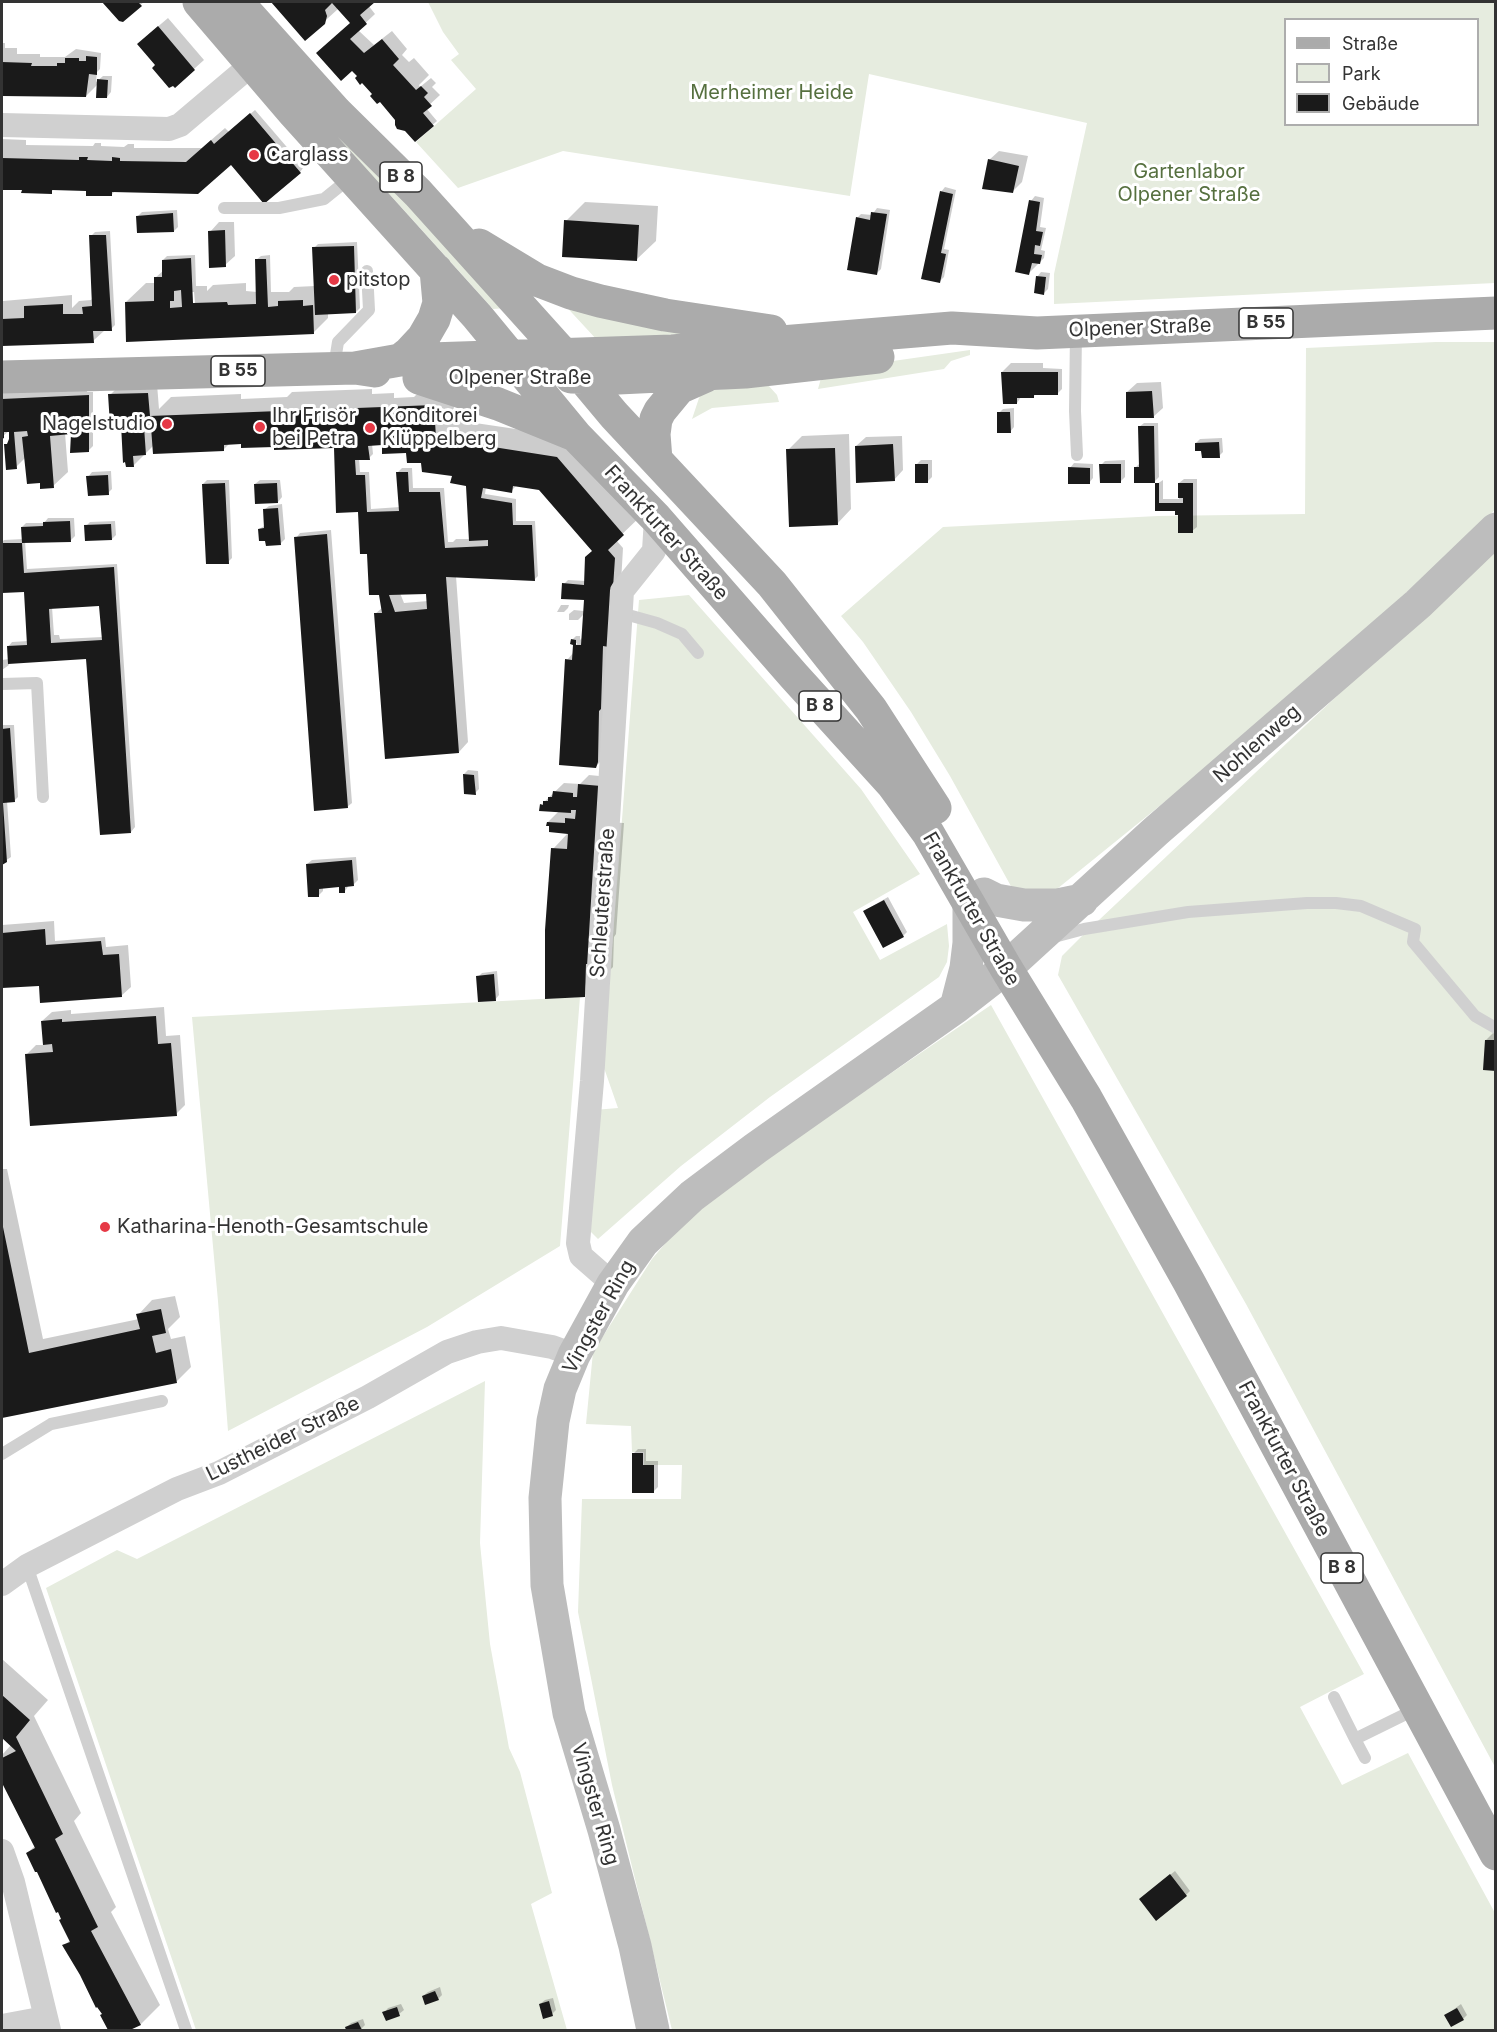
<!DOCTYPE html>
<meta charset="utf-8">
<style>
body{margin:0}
#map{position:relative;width:1497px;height:2032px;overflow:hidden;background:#fff;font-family:Inter,sans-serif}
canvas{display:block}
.frame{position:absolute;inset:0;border:3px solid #333;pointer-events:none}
.legend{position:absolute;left:1284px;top:18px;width:195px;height:108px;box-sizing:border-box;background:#fff;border:2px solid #adadad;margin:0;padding:8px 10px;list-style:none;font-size:18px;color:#333}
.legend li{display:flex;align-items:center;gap:12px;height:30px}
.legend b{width:30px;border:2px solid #adadad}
</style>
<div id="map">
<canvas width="1497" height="2032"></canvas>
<div class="frame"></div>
<ul class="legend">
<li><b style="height:8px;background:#ababab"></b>Straße</li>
<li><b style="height:16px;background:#e6ecdf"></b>Park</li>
<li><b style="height:16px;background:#1a1a1a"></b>Gebäude</li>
</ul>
</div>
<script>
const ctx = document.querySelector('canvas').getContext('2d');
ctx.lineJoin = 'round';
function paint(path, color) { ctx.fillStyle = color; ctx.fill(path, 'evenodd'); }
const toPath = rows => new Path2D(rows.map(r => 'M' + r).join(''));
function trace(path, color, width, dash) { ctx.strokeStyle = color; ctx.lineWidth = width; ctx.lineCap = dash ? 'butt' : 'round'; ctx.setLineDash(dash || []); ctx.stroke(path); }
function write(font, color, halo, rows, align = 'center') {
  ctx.font = font + ' Inter,sans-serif'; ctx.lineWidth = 6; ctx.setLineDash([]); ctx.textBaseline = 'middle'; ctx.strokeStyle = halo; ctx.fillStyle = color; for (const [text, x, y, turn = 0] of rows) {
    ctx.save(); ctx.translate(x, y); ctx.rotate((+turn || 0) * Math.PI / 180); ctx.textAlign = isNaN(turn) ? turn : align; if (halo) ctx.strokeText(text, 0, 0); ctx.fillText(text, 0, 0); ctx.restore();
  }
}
paint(toPath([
 [214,2,224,2,506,308,493,309,383,187,319,122],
 [428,2,1495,2,1495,283,1054,304,1054,274,1087,123,869,74,850,196,563,151,458,188,416,142,476,89,451,60,459,54,443,32],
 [1286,20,1478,20,1478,124,1286,124],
 [561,301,737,330,597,340],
 [1436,342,1495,342,1495,510,1293,698,1052,893,1012,888,950,776,911,712,863,642,841,616,943,527,1158,516,1305,514,1306,348],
 [970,350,970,355,951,361,944,369,818,389,823,371],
 [768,385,777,395,779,402,712,408,692,419,699,398,704,391],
 [1495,547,1495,1767,1246,1304,1058,975,1062,956,1082,936],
 [689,595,861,789,920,874,853,912,880,960,947,924,949,946,947,962,939,977,770,1097,681,1166,598,1239,590,1231,594,1110,618,1108,603,1065,639,600],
 [580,997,560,1246,427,1327,228,1431,218,1301,192,1017],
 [991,1005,1364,1674,1300,1707,1342,1785,1408,1753,1495,1913,1495,2030,672,2030,612,1785,578,1612,582,1499,681,1499,682,1465,644,1465,644,1452,632,1452,631,1426,586,1424,593,1352,652,1259,699,1204],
 [485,1381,480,1543,490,1644,509,1748,520,1772,552,1893,531,1904,567,2030,196,2030,46,1588,117,1550,137,1559]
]), '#e6ecdf');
paint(toPath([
 [104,2,144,2,122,20,119,20],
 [273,2,373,2,368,5,375,14,358,30,374,45,392,31,407,49,402,55,409,62,414,58,429,75,419,85,420,87,431,78,436,83,432,87,440,95,426,108,437,121,415,140,352,69,341,79,351,23,338,9,306,38],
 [168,18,204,60,175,86,157,65,148,35],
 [2,43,5,43,5,48,17,48,17,54,40,54,40,57,65,57,76,49,101,53,100,69,97,72,96,82,103,76,112,76,111,92,107,97,98,84,86,96,2,95],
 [255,110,304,167,300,172,231,163,116,190,111,195,87,190,54,189,51,192,2,188,2,139,26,140,26,145,93,146,95,143,101,143,101,146,124,147,128,144,134,144,134,148,202,148,225,128,229,132],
 [999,151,1028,156,1022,182,1013,191,989,160],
 [945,187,956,190,944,249,949,250,944,277,940,281,941,192],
 [1035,196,1044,198,1040,227,1046,228,1041,250,1045,251,1044,258,1029,273,1031,201],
 [585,202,658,206,656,241,636,260,566,221],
 [877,208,890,210,881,269,877,273,857,218,861,214,872,215],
 [177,210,178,227,174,231,138,216,142,212],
 [219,222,234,222,235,256,225,265,210,232],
 [110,231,115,325,111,329,105,330,93,341,2,344,2,274,3,301,72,295,72,308,79,301,91,300,93,298,91,236,95,232],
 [357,242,360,308,356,312,328,313,328,318,313,333,126,302,146,283,155,283,155,278,164,270,163,260,167,256,195,255,196,286,207,286,207,291,213,285,246,283,246,291,257,292,256,260,261,256,270,255,271,292,289,292,294,287,315,286,314,248,318,244],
 [191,292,194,292,195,303,192,306],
 [1041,272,1050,273,1048,289,1044,293,1037,277],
 [1011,363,1043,363,1043,368,1062,369,1062,389,1058,393,1036,393,1034,396,1021,397,1017,403,1002,372],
 [86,378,87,392,93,392,93,446,89,450,72,432,65,433,68,472,53,486,41,481,25,458,16,467,6,445,10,441,10,430,2,437,2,381],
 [1161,382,1163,408,1153,417,1127,392,1137,383],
 [157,384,159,409,171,397,241,394,241,399,287,397,292,392,372,389,372,394,394,393,394,398,414,397,424,387,452,386,455,420,577,438,642,515,616,540,623,548,618,636,605,757,596,766,567,660,574,652,577,643,572,643,572,640,576,636,580,636,580,640,583,637,584,614,578,620,569,620,569,614,574,610,584,611,585,599,564,584,568,580,586,581,594,551,540,488,517,485,511,491,486,487,485,494,516,499,516,521,535,521,538,576,534,580,456,576,468,742,459,752,375,614,383,607,359,511,338,446,243,443,230,443,223,450,154,445,133,466,122,425,110,395,119,386],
 [372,444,383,444,408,450,453,475,467,486,470,539,456,539,453,542,448,542,444,488,413,488,412,468,402,468,397,473,400,507,371,509,369,472,360,472,359,458,369,458,373,454],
 [427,592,428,601,404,603,400,593],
 [1014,408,1014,427,1010,432,999,413,1003,409],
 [1144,423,1158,423,1159,477,1154,482,1135,468,1140,463,1139,427],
 [849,434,851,509,837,524,788,450,802,436],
 [902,436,903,470,894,480,856,446,866,437],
 [1222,438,1223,452,1219,456,1203,449,1196,443,1200,439],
 [921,460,932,460,932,477,928,481,917,464],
 [1125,460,1125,477,1121,481,1101,465,1105,461],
 [1074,463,1093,464,1093,478,1089,483,1070,468],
 [111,471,112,489,108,493,88,477,92,472],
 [1184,479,1197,479,1197,527,1192,531,1177,510,1157,510,1157,484,1163,480,1163,499,1179,499,1179,483],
 [207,480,229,480,232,558,228,562,203,484],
 [260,480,280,480,282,497,278,502,255,484],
 [282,504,285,539,281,543,259,529,266,525,264,510,269,506],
 [48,518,74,518,75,536,70,541,25,541,27,569,117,564,135,827,131,832,87,657,8,662,9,665,2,670,2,660,9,659,8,647,12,642,28,641,25,590,2,592,2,542,4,540,23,539,22,527,26,523,44,523],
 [100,604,103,637,60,639,59,635,54,635,52,607],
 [115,521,116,535,112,539,86,526,90,522],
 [331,530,352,803,347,807,296,538,300,533],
 [561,605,569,605,568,608,564,612,557,612],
 [2,721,2,725,14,725,18,797,14,801,7,801,11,857,2,863],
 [468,770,478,771,479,789,475,793,464,774],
 [589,775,610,777,606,822,624,823,616,934,614,937,613,967,584,996,553,849,568,833,548,822,559,811,541,805,564,783,580,784],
 [356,857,358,880,354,884,349,885,345,891,340,886,323,887,323,891,319,895,307,864,312,860],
 [888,897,907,932,903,936,864,911],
 [54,921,55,941,105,937,106,947,128,945,131,987,121,996,40,984,2,987,2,925],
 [497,971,499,995,495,1000,478,977,482,973],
 [164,1007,166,1036,180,1035,185,1105,176,1114,26,1055,36,1045,44,1045,42,1021,52,1012,71,1010,71,1014],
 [1495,1031,1496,1031,1496,1069,1486,1040],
 [2,1167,2,1169,7,1169,43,1339,139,1319,138,1315,152,1300,175,1296,180,1317,168,1329,171,1339,185,1336,191,1367,177,1381,2,1417],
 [638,1449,646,1449,646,1461,658,1461,658,1487,654,1491,633,1454],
 [2,1659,48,1700,34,1716,81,1813,74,1821,116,1907,111,1912,160,2005,141,2024,127,2030,109,2030,102,2016,103,2014,64,1946,71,1939,63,1919,27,1853,35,1846,2,1780,2,1755,11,1745,2,1737],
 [1175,1871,1190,1891,1186,1895,1145,1895],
 [440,1987,442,1995,438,1999,423,1996,428,1992],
 [553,1998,556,2010,552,2014,540,2004,545,2000],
 [401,2004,404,2010,399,2014,384,2013,388,2008],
 [1461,2004,1467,2015,1463,2019,1446,2015],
 [363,2019,365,2025,361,2029,347,2030,346,2028,351,2023]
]), '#0003');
paint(toPath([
 [102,2,138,2,142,6,123,22,119,21],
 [271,2,375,2,360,15,367,24,350,39,364,53,382,39,399,59,393,65,416,90,421,86,428,93,424,97,432,106,423,113,434,126,415,142,405,131,397,129,395,125,395,120,380,102,377,104,370,96,372,94,362,83,360,85,355,78,357,76,352,71,341,81,316,53,350,23,332,3,325,10,327,16,325,24,305,41],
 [158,26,195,70,175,88,173,86,169,88,152,68,155,65,137,44],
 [86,56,97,57,97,75,89,74,86,97,2,96,2,62,32,63,31,66,57,66,57,63,65,63,65,58,79,58,79,61,86,61],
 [97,79,108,80,107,98,96,98],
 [250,113,301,173,264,204,231,165,198,194,112,192,112,196,86,196,86,191,52,190,52,194,21,193,22,190,2,190,2,158,79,160,79,157,88,157,87,160,112,161,112,157,120,158,120,161,186,162,211,140,214,144],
 [988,159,1019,166,1013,193,982,189],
 [940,191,953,194,941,253,946,254,940,283,921,279],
 [1029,200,1040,202,1036,231,1043,232,1040,246,1035,245,1034,254,1042,255,1040,264,1032,263,1029,275,1015,272],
 [871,212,887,214,877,275,847,270,856,217,870,220],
 [173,213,174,232,137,233,136,216],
 [564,220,639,225,637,261,562,257],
 [225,230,226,267,209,268,208,231],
 [89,235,106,235,112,331,93,331,94,343,2,346,2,319,24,318,24,306,63,304,63,314,83,314,82,307,92,306],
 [354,246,356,313,315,315,312,247],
 [191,258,193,303,227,302,228,305,256,304,255,259,266,259,268,307,278,306,278,301,303,300,303,306,313,305,314,334,126,342,125,302,154,301,154,277,162,277,162,260],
 [181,290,182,307,170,308,170,301,174,301,174,291],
 [1036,276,1046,277,1044,295,1034,293],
 [1001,372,1058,372,1058,395,1034,395,1034,398,1017,398,1017,404,1003,404],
 [1152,391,1154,418,1126,418,1126,392],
 [148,393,150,416,434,405,436,438,557,457,624,535,608,550,615,558,609,647,603,646,601,709,599,711,598,762,596,768,559,765,565,659,572,660,573,645,570,644,571,639,576,640,576,645,581,645,584,600,561,599,562,583,584,585,585,557,592,551,539,490,513,486,512,493,483,488,481,498,512,503,513,525,532,525,535,581,446,577,459,753,385,759,374,613,382,613,379,595,369,595,367,554,360,554,358,512,336,513,334,448,274,450,274,447,241,448,241,444,224,445,224,451,153,454,151,427,144,427,146,455,133,456,134,467,126,467,125,462,123,463,121,424,110,425,108,394],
 [382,445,382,454,406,453,407,463,421,463,422,472,452,476,450,483,466,486,469,541,488,540,488,546,445,548,440,492,409,492,408,472,396,472,399,511,367,512,365,475,356,475,355,460,370,460,368,446],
 [426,594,427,609,395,612,389,595],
 [89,395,89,452,70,453,71,434,50,436,54,488,40,489,40,483,27,484,22,437,28,436,27,431,14,432,17,469,6,470,4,444,7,444,9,439,9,432,4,432,4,438,2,439,2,399],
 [997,412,1010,412,1011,433,997,433],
 [1138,426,1154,426,1155,483,1134,483,1134,467,1139,467],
 [1219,442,1220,458,1202,458,1201,451,1195,451,1195,443],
 [893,444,895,481,856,483,855,446],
 [835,448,838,525,789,527,786,449],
 [915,464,928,464,928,483,915,483],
 [1099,464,1121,464,1121,483,1100,483],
 [1068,467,1090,468,1090,484,1068,484],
 [108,475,109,495,88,496,86,476],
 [225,483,229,564,206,564,202,484],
 [277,483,278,503,255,504,254,484],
 [1155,483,1159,483,1159,503,1183,503,1183,498,1178,498,1178,483,1193,483,1193,533,1178,533,1178,515,1175,515,1175,511,1155,511],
 [278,508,281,545,266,546,265,541,259,541,258,529,264,528,263,509],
 [70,521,71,542,22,543,24,573,114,567,131,833,100,835,86,659,8,664,7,646,27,645,24,592,2,593,2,543,22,543,21,527,43,526,43,522],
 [99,606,102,640,51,643,49,609],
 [111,524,112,540,85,541,84,525],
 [327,534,348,808,314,811,294,537],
 [10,728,15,802,3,803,7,862,2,865,2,729],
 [463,774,474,775,476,795,464,794],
 [578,784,601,786,588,964,586,964,585,997,545,999,545,930,551,848,567,849,568,834,549,832,549,826,546,826,547,822,565,823,565,818,575,819,576,810,571,810,571,813,539,811,540,804,543,805,543,801,548,801,548,797,552,797,553,791,573,793,573,797,577,797],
 [352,860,354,886,345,887,345,893,339,893,339,887,319,889,319,897,308,897,306,864],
 [884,900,904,937,883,948,863,911],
 [45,929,46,945,101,941,103,955,119,954,122,997,40,1003,39,986,2,988,2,933],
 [494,974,496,1001,478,1002,476,976],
 [156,1016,158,1044,171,1043,177,1116,30,1126,25,1054,53,1052,52,1044,43,1045,41,1021,62,1019,62,1022],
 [1485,1040,1496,1040,1496,1071,1483,1070],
 [3,1227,29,1353,140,1329,136,1314,161,1309,166,1333,152,1336,156,1353,171,1349,177,1383,2,1418],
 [632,1453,643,1453,643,1465,654,1465,654,1493,632,1493],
 [2,1695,30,1720,16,1737,63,1834,55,1839,98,1927,91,1931,141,2025,130,2030,108,2030,100,2015,102,2014,97,2007,96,2008,80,1975,62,1945,70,1942,59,1920,61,1919,58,1912,56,1913,37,1872,35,1872,26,1853,35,1848,2,1783,2,1758,16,1751,2,1738],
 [1170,1874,1187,1896,1156,1921,1139,1899],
 [435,1991,439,2000,425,2005,422,1996],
 [549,2001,553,2016,543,2019,539,2004],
 [397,2007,400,2016,386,2021,382,2012],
 [1457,2008,1464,2020,1451,2027,1444,2015],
 [358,2022,362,2030,346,2030,345,2027]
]), '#1a1a1a');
trace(toPath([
 [224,208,279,208,324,199,350,178],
 [1076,332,1075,411,1077,455],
 [334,367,338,342,369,310,367,271],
 [621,613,657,623,682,634,698,653],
 [2,684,37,683,43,797],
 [1054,937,1084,929,1188,912,1307,903,1336,903,1361,906,1415,929,1413,942,1475,1016,1496,1028],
 [2,1454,51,1424,162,1401],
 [27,1566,186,2030],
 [1334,1697,1355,1739],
 [1365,1758,1355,1739,1416,1709]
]), '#d0d0d0', 12);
trace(toPath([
 [2,125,169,129,180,125,251,65],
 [613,1284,581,1256,578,1243,592,1081,622,591,654,551,656,518],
 [2,1584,27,1566,177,1489,219,1473,368,1397,447,1352,477,1342,501,1338,552,1347,574,1355],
 [2,1851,13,1882,49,2030],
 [2,2026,45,2018]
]), '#d0d0d0', 24);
trace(toPath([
 [984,894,996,900,1024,905,1058,905,1082,900],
 [956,1007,966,968,969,943,969,904],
 [653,2030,635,1946,604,1830,569,1713,547,1585,545,1498,553,1421,560,1389,574,1355,613,1284,643,1242,692,1196,756,1148,956,1007,1006,968,1156,831,1418,604,1496,529]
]), '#bdbdbd', 33);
trace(toPath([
 [199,2,294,113,477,316,576,436,656,518,794,676,893,785,928,833,1006,968,1086,1098,1189,1282,1496,1854],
 [237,2,336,112,418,193,563,354,614,415,772,584,871,709,935,808],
 [479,245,537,280,571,293,600,301,665,315,771,331],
 [400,360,409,353,423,338,434,319,439,303,436,270],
 [355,368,400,360,672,351,952,328,1037,333,1496,313],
 [2,377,355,368,375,371],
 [571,377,618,378,745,372,878,357],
 [419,378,498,404,572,434],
 [656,460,654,434,656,419,660,411,679,388,706,376]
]), '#ababab', 33);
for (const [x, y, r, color] of [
 [254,155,6,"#e63946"],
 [334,280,6,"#e63946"],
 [167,424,6,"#e63946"],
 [260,427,6,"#e63946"],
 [370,428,6,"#e63946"],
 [105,1227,6,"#e63946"]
]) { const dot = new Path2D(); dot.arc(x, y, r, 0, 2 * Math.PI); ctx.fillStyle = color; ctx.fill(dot); trace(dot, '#fff', 2); }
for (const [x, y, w] of [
 [401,177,42],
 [1266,323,54],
 [238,371,54],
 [820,706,42],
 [1342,1568,42]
]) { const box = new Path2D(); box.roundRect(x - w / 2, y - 15, w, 30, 4.5); ctx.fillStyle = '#fff'; ctx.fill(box); trace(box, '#333', 1.5); }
write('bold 18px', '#333', null, [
 ["B 8",401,177],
 ["B 55",1266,323],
 ["B 55",238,371],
 ["B 8",820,706],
 ["B 8",1342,1568]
]);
write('20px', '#56703f', '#fff', [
 ["Merheimer Heide",772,93],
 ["Gartenlabor",1189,172],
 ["Olpener Straße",1189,195]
]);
write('20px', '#333', '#fff', [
 ["Carglass",266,155],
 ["pitstop",346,280],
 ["Ihr Frisör",272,416],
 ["bei Petra",272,439],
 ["Konditorei",382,416],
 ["Klüppelberg",382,439],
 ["Nagelstudio",155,424,"right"],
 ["Katharina-Henoth-Gesamtschule",117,1227]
], 'left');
write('20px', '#333', '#fff', [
 ["Olpener Straße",1140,328,-2],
 ["Olpener Straße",520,378],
 ["Frankfurter Straße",666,533,48],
 ["Nohlenweg",1257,744,-41],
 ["Schleuterstraße",603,903,-86],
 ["Frankfurter Straße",971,909,60],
 ["Vingster Ring",599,1317,-61],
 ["Lustheider Straße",283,1439,-26],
 ["Frankfurter Straße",1284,1459,62],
 ["Vingster Ring",595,1804,74]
]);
</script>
